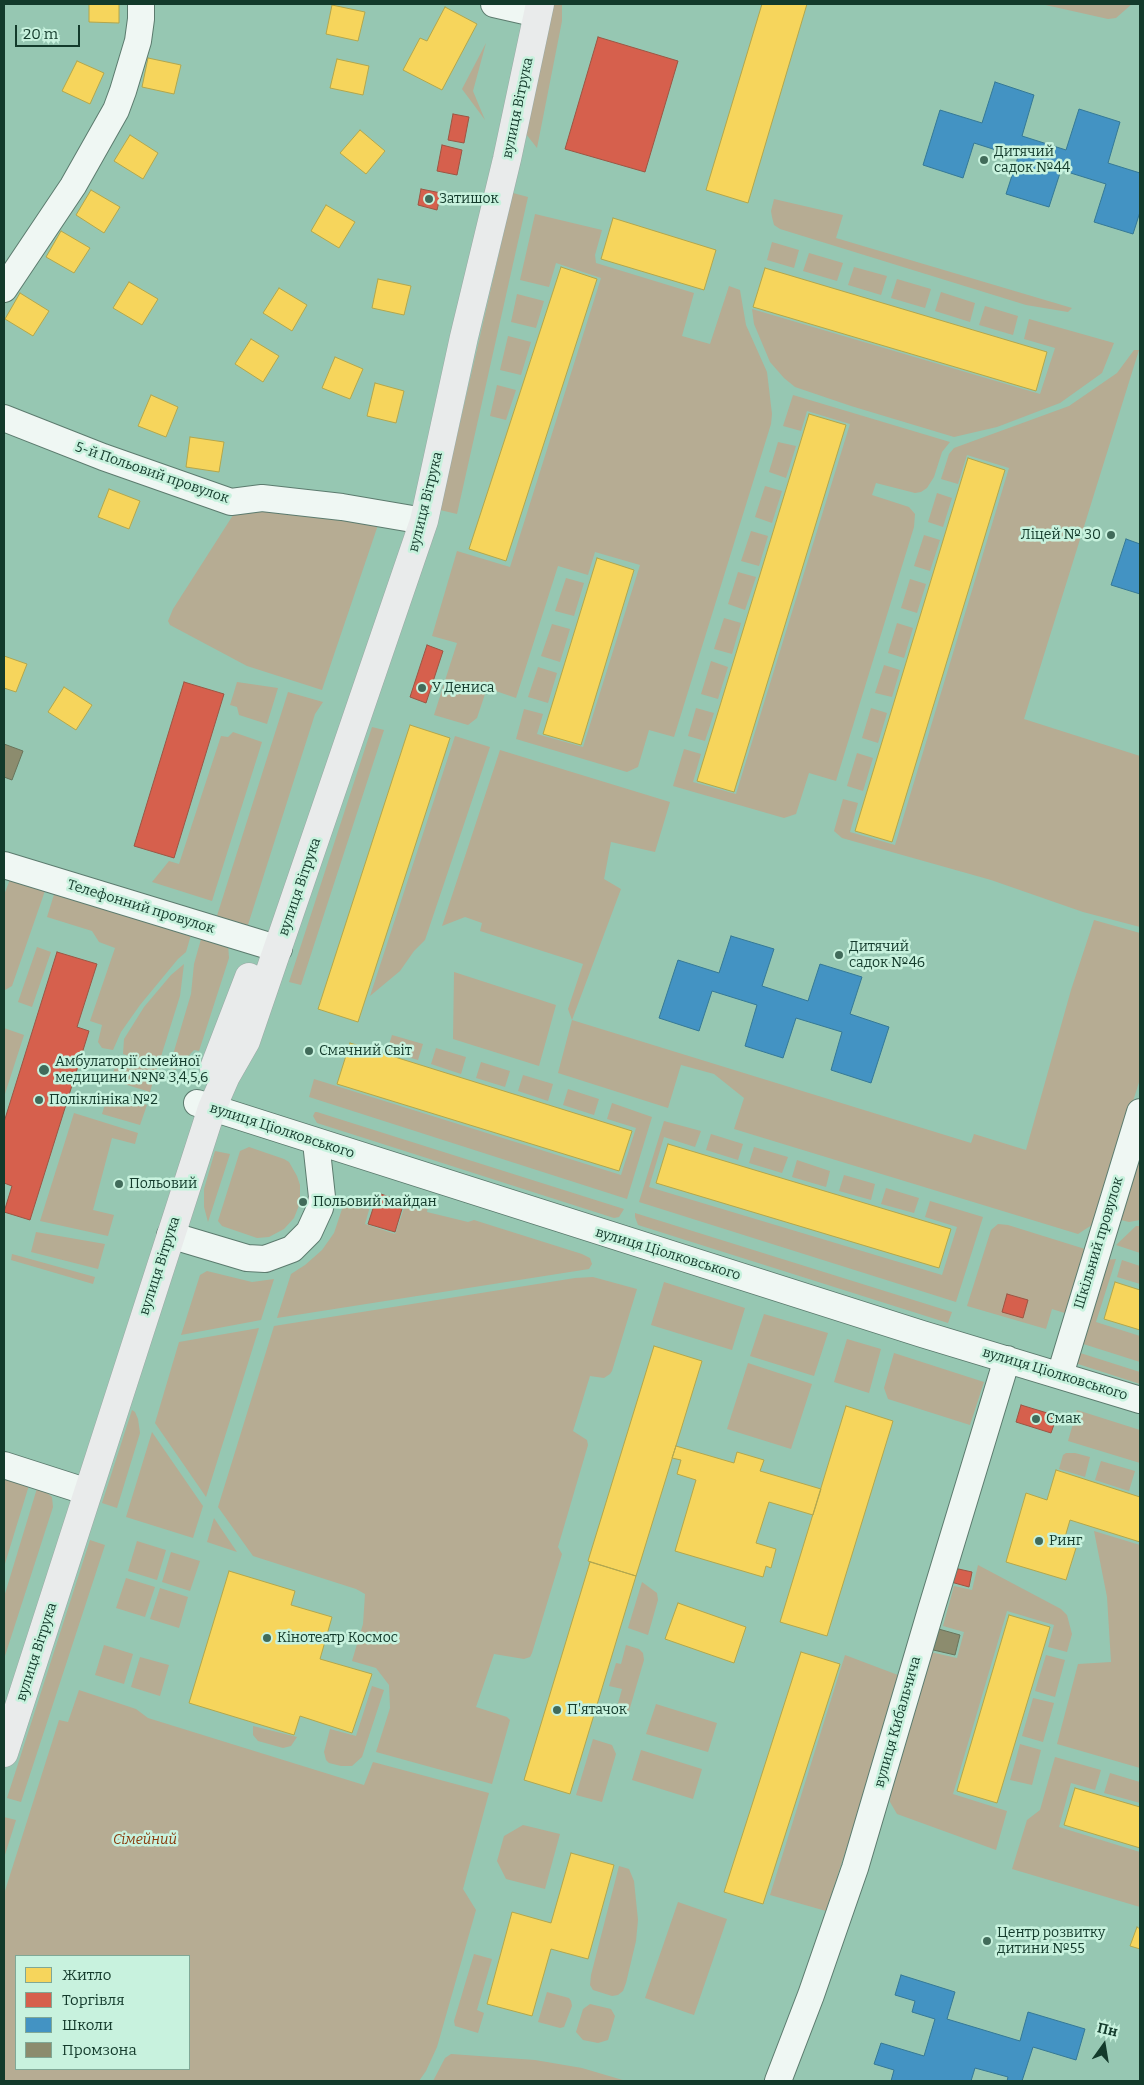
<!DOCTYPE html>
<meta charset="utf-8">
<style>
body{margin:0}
#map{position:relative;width:1144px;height:2085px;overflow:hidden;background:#96c7b2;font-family:Bitter,serif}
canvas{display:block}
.frame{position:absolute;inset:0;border:5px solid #133a2b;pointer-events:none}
.legend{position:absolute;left:15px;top:1955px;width:175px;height:115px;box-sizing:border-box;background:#c8f2de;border:1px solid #80a896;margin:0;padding:6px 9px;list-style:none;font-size:15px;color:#133a2b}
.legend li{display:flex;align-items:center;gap:10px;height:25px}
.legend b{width:25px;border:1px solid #80a896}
.north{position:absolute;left:1079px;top:2020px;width:50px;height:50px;-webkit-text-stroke:4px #c8f2de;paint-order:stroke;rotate:13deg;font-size:14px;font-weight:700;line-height:20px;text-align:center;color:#133a2b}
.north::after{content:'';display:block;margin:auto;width:18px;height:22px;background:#133a2b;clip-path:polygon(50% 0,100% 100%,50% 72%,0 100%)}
.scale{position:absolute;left:15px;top:25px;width:65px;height:22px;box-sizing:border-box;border:2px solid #133a2b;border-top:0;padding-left:6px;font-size:15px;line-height:18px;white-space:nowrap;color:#133a2b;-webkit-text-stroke:4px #c8f2de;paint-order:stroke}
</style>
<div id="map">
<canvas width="1144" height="2085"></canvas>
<div class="frame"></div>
<ul class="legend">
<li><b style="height:14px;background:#f6d55c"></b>Житло</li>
<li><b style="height:14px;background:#d6604d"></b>Торгівля</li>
<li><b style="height:14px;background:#4393c3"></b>Школи</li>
<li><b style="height:14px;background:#8c8c6e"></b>Промзона</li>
</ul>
<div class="north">Пн</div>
<div class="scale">20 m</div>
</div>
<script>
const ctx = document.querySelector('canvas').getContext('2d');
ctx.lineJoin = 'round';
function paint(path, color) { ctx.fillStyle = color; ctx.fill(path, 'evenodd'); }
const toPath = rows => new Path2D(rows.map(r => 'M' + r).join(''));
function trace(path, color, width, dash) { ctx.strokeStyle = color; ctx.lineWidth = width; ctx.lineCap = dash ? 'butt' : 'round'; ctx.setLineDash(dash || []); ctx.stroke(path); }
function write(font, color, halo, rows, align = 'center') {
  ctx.font = font + ' Bitter,serif'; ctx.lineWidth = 5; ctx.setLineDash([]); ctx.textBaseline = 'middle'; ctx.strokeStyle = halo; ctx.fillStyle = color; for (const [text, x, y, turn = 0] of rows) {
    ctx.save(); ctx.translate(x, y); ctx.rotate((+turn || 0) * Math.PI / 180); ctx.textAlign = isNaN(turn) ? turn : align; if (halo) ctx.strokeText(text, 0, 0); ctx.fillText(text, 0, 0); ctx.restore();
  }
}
paint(toPath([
 [553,4,562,4,562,21,537,148,526,134],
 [1041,4,1132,4,1116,18,1108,19],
 [486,43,473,91,485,120,462,89],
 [513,193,528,197,457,514,440,510],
 [774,199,843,215,836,238,1072,308,1068,312,1026,305,780,229,774,225,772,217,771,211],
 [535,214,602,230,595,255,596,263,694,293,682,336,710,344,729,286,740,290,746,325,767,372,772,414,771,424,674,737,649,730,638,767,627,772,516,739,524,709,543,714,537,734,583,747,640,565,595,552,588,575,558,566,516,698,487,688,477,718,468,725,434,715,457,643,432,636,457,551,510,567,601,278,556,263,549,287,520,280],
 [772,242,799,250,794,268,767,260],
 [809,253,843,263,837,281,803,271],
 [854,267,887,276,881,295,848,285],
 [897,279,931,289,925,308,891,298],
 [941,292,975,303,970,322,935,311],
 [517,294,544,301,536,328,511,322],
 [985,306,1018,316,1013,335,979,325],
 [752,309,1040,394,1055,348,1024,339,1029,319,1114,343,1102,373,1060,403,997,427,954,437,851,406,795,387,784,378,770,362,754,324],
 [508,336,531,342,521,375,500,370],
 [1134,350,1139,350,1024,719,1140,756,1140,927,1083,912,991,880,842,838,834,831,843,799,858,803,850,832,895,845,1009,468,967,455,958,484,941,479,949,454,954,448,1069,406,1117,373],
 [497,385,516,390,506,420,490,416],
 [793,395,950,442,942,452,934,477,927,488,921,492,915,493,876,483,872,495,909,507,915,514,914,527,836,781,809,773,796,814,784,818,673,786,684,749,701,754,693,782,736,794,850,424,807,411,801,431,783,426],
 [778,442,796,446,786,478,769,472],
 [765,486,782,491,772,523,755,517],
 [937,493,952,498,943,527,928,522],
 [252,507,378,525,322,690,247,666,170,625,168,621,173,609,235,512],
 [751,531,768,536,759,566,741,561],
 [924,535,940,540,930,571,914,566],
 [738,572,756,577,745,610,728,604],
 [566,578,584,583,574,616,555,611],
 [910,579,926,584,917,613,901,608],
 [724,618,741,623,732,654,714,649],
 [897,623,913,628,904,658,888,653],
 [552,624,570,629,560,662,541,656],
 [711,661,728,667,718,699,701,694],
 [884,665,900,670,892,697,875,693],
 [538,667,557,673,548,703,528,697],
 [237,682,278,688,267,724,239,715,237,707,230,705],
 [288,692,323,702,315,714,247,928,215,922],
 [696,708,714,713,705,741,688,736],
 [871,708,887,713,878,743,862,738],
 [372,727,384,730,301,985,289,982],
 [233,732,262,742,212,901,152,882,169,861,179,864,221,736,228,737],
 [455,736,490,747,425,940,414,951,400,971,370,996],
 [500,750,670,802,655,852,611,842,604,879,621,889,572,1020,971,1143,974,1134,1026,1150,1071,990,1094,920,1140,933,1140,1079,1095,1223,1078,1234,734,1129,744,1098,714,1074,681,1065,668,1108,558,1073,572,1020,568,1009,583,964,480,931,482,923,465,917,442,926],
 [857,753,873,758,863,791,847,786],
 [12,874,47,885,12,986,5,990,4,895],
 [56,888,193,928,186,952,178,959,140,1005,121,1032,113,1050,102,1048,98,1042,102,1025,90,1021,115,948,99,942,92,931,47,917],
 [203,932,228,944,229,958,199,1051,194,1050,175,1070,169,1068,191,994,194,964],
 [37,947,51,952,32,1007,18,1002],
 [184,964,180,996,158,1066,123,1054,124,1039,144,1007,171,975],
 [454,972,556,1005,539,1066,453,1039],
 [4,1028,24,1035,4,1097],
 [392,1035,423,1044,418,1060,387,1051],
 [436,1048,466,1057,461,1074,431,1064],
 [118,1057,157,1068,150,1092,111,1080],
 [481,1062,510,1071,505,1087,476,1078],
 [523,1075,553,1084,548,1101,518,1091],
 [314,1079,621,1175,636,1128,607,1119,612,1103,652,1117,627,1199,309,1097],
 [568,1089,599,1099,594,1115,563,1105],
 [108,1094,147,1105,140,1125,102,1114],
 [315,1112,317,1112,624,1209,619,1217,614,1218,436,1161,317,1123,313,1116],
 [74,1113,138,1133,135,1144,112,1138,93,1210,114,1215,108,1236,40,1221],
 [664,1121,701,1131,695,1147,664,1137,649,1187,942,1275,957,1227,925,1217,930,1201,983,1217,956,1302,639,1202],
 [711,1134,743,1144,738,1160,706,1150],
 [249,1147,284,1159,289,1162,297,1176,300,1185,300,1203,294,1218,284,1229,269,1237,257,1238,222,1226,218,1221,240,1151],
 [754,1147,788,1157,782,1173,749,1163],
 [1140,1147,1140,1220,1129,1222,1117,1219],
 [215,1151,230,1154,208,1222,204,1207,204,1189],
 [797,1160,830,1171,826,1187,792,1177],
 [844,1175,875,1184,871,1200,839,1191],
 [886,1188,919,1198,914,1213,881,1204],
 [407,1200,428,1207,427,1212,468,1222,474,1220,582,1254,590,1258,592,1264,589,1269,277,1318,291,1274,305,1265,322,1250,334,1233,343,1206,352,1201,361,1201,368,1206,369,1210,365,1224,395,1234],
 [635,1213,952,1312,948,1323,638,1225,635,1217],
 [998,1224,1008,1225,1085,1249,1071,1315,1052,1309,1046,1329,967,1306,991,1230],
 [1136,1226,1140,1226,1140,1253,1116,1245],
 [36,1232,105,1244,98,1269,31,1252],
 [12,1254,95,1277,93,1284,11,1260],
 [1116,1259,1096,1322,1140,1336,1140,1362,1077,1342,1106,1260],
 [1122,1260,1140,1266,1140,1284,1117,1277],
 [207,1271,252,1282,274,1279,261,1320,181,1335,200,1275],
 [593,1277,637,1289,612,1371,610,1374,604,1378,590,1376,573,1431,587,1440,588,1445,558,1547,562,1554,532,1653,530,1657,524,1659,494,1654,476,1707,507,1717,510,1720,492,1784,376,1752,390,1708,389,1685,376,1668,352,1661,363,1624,365,1594,356,1589,253,1556,218,1507,274,1326,575,1278],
 [664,1282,745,1308,732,1350,651,1325],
 [764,1314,828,1333,814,1376,750,1356],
 [259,1328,206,1497,155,1423,179,1342],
 [847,1339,881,1349,869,1393,834,1382],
 [1074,1351,1140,1372,1140,1384,1075,1363],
 [894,1353,984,1382,970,1425,888,1399,884,1388],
 [748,1363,812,1384,791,1449,727,1429],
 [132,1410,135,1412,138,1419,140,1433,117,1508,102,1503],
 [1077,1410,1140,1430,1140,1463,1068,1441],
 [152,1432,203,1506,193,1538,126,1517],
 [1066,1453,1075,1453,1090,1457,1085,1477,1059,1469,1063,1455],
 [1101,1461,1135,1471,1129,1491,1095,1480],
 [4,1474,30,1482,4,1567],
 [38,1485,52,1497,53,1507,4,1659,4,1597],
 [214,1518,237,1552,207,1542],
 [1094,1531,1140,1545,1140,1768,1057,1744,1078,1664,1111,1662,1107,1597],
 [90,1540,105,1545,21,1802,7,1798],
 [137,1541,166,1550,157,1580,128,1571],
 [171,1552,200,1561,190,1591,162,1582],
 [978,1565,1061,1609,1067,1615,1072,1634,1067,1652,1048,1647,1054,1625,1007,1611,953,1794,1007,1811,996,1850,897,1814,890,1802,891,1789,930,1652,957,1658,964,1632,943,1626,954,1586,972,1590],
 [126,1578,155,1587,145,1617,116,1608],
 [642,1582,657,1593,658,1600,648,1635,628,1628],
 [160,1588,188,1597,179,1628,150,1619],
 [104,1645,133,1654,124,1684,95,1675],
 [626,1645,639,1649,643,1653,644,1660,629,1711,625,1715,615,1714,622,1689,609,1686,616,1663,621,1664],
 [845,1655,898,1675,886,1727,826,1911,770,1895],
 [1046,1655,1065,1660,1055,1697,1035,1691],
 [140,1657,169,1665,160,1696,131,1687],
 [372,1686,384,1690,362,1757,352,1766,341,1766,329,1763,326,1760,324,1752,330,1729,356,1736],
 [79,1690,136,1709,148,1718,364,1785,373,1762,489,1793,463,1889,476,1910,437,2047,426,2071,419,2081,4,2081,4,1894,59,1720,68,1722],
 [16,1956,189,1956,189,2069,16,2069],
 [1033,1698,1054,1703,1043,1742,1022,1736],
 [656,1704,717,1723,708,1752,646,1734],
 [253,1726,297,1737,291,1746,283,1748,258,1741,253,1735],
 [593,1739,612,1745,616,1754,602,1802,576,1795],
 [1020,1744,1041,1750,1032,1785,1010,1780],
 [641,1750,702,1769,693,1799,632,1780],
 [1055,1757,1101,1770,1095,1790,1071,1783,1059,1827,1140,1852,1140,1907,1012,1869,1027,1820,1040,1810],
 [1110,1773,1140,1782,1140,1803,1104,1793],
 [4,1817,16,1820,4,1858],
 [523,1825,560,1834,545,1889,506,1879,497,1861,504,1836],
 [619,1866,629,1869,634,1881,638,1920,636,1941,626,1983,623,1991,618,1995,612,1996,593,1990,590,1985,591,1975],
 [678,1902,727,1919,694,2015,645,1998],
 [474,1954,492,1959,477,2010,484,2013,478,2033,455,2026,454,2021],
 [547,1992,569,1998,571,2001,572,2006,564,2027,560,2028,538,2022],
 [590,2004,611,2009,615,2016,608,2040,598,2043,583,2040,576,2032,583,2009],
 [451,2054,535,2060,582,2068,626,2081,433,2081,445,2058]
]), '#b6ac93');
const homes = toPath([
 [89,4,119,4,119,23,89,22,89,4],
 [762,4,807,4,748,203,706,190,762,4],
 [332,5,365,12,358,41,326,34,332,5],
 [445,7,477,24,442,90,403,70,420,38,427,41,445,7],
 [148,58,181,65,174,94,142,87,148,58],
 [337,59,369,66,363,95,330,88,337,59],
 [77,61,104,73,90,104,62,91,77,61],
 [360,130,385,151,366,174,340,153,360,130],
 [130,135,158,153,143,179,114,161,130,135],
 [91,190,120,207,104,233,76,215,91,190],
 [326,205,355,222,339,248,311,231,326,205],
 [613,218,716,250,704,290,601,259,613,218],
 [61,231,90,248,74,273,46,257,61,231],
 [561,267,597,279,506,561,469,549,561,267],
 [765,268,1047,352,1036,391,753,307,765,268],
 [378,279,411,286,404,315,372,308,378,279],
 [129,282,158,299,142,325,113,308,129,282],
 [279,288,307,305,292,331,263,313,279,288],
 [20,293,49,311,33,336,5,319,20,293],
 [251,339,279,356,263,382,235,364,251,339],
 [335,357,363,369,350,399,322,388,335,357],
 [375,383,404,391,396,423,367,416,375,383],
 [151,395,178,407,166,437,138,426,151,395],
 [809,414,846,425,734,792,697,781,809,414],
 [190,437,224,442,219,472,186,467,190,437],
 [968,458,1005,470,892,842,855,831,968,458],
 [109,489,140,501,129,529,98,517,109,489],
 [597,558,634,570,581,745,543,734,597,558],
 [4,656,27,664,16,692,4,688,4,656],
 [64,687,92,705,76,730,48,712,64,687],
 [410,725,450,738,358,1022,318,1009,410,725],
 [350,1043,632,1131,619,1171,337,1084,350,1043],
 [668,1144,951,1229,939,1268,656,1183,668,1144],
 [1115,1282,1140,1290,1140,1330,1104,1319,1115,1282],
 [654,1346,702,1361,636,1576,588,1561,654,1346],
 [846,1406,893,1421,827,1636,780,1622,846,1406],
 [676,1446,734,1463,737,1452,764,1460,760,1471,821,1489,813,1515,769,1502,756,1543,776,1549,771,1568,766,1566,763,1577,675,1551,696,1480,677,1474,681,1460,672,1458,676,1446],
 [1056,1470,1140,1497,1140,1542,1070,1520,1063,1544,1076,1548,1066,1580,1006,1562,1026,1493,1047,1500,1056,1470],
 [590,1562,636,1576,570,1794,524,1780,590,1562],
 [229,1571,295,1591,291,1605,332,1617,320,1659,372,1674,352,1733,300,1716,294,1735,189,1703,229,1571],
 [678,1603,746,1627,734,1663,665,1639,678,1603],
 [1009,1615,1050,1627,997,1803,957,1791,1009,1615],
 [801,1652,840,1664,763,1904,724,1892,801,1652],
 [1075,1788,1140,1807,1140,1848,1064,1825,1075,1788],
 [571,1853,614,1865,588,1959,551,1949,532,2016,487,2004,512,1912,551,1923,571,1853],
 [1137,1927,1140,1929,1140,1949,1130,1946,1137,1927]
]);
paint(homes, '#f6d55c');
trace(homes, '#b2a64d', 1);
const shops = toPath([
 [598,37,678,61,645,172,565,149,598,37],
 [453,114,469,117,464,143,448,140,453,114],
 [442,145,462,150,457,175,437,171,442,145],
 [421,189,441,193,437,210,418,205,421,189],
 [427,645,443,651,426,703,410,697,427,645],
 [184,682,224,694,174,858,134,846,184,682],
 [57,952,97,964,77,1027,89,1031,30,1220,4,1212,12,1186,4,1183,4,1122,57,952],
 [378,1193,404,1202,395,1232,368,1224,378,1193],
 [1007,1294,1028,1300,1023,1318,1002,1312,1007,1294],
 [1021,1405,1057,1416,1051,1433,1016,1422,1021,1405],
 [954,1568,972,1572,969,1587,951,1582,954,1568]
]);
paint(shops, '#d6604d');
trace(shops, '#9c5543', 1);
const schools = toPath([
 [995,82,1034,95,1022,136,1066,150,1079,109,1120,122,1108,163,1140,173,1140,212,1133,234,1094,222,1106,184,1061,170,1049,207,1006,194,1018,157,974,143,963,178,923,165,940,110,982,123,995,82],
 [1126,539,1140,544,1140,594,1111,585,1126,539],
 [731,936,774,949,762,986,808,1001,820,964,862,977,850,1014,889,1027,871,1083,831,1070,842,1032,796,1018,783,1058,745,1046,757,1005,712,991,699,1031,659,1018,678,960,719,973,731,936],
 [901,1975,955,1992,947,2019,1020,2041,1028,2012,1085,2029,1076,2060,1033,2047,1022,2081,1007,2081,1008,2077,975,2068,971,2081,891,2081,894,2070,874,2064,881,2043,924,2056,935,2019,912,2012,915,2001,895,1995,901,1975]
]);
paint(schools, '#4393c3');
trace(schools, '#357895', 1);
const industry = toPath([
 [4,744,23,751,12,780,4,777,4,744],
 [935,1628,960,1635,955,1655,929,1649,935,1628]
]);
paint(industry, '#8c8c6e');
trace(industry, '#68735a', 1);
const minor = toPath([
 [494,4,538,14],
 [4,289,73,186,116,110,123,91,138,41,141,19,141,4],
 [4,418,103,457,231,502,262,498,342,507,424,521],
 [4,865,279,949],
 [197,1103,922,1334,1140,1400],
 [170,1235,247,1258,265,1259,292,1249,309,1232,320,1208,322,1197,316,1142],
 [1060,1375,1140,1112],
 [4,1465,88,1492],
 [778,2081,811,1995,855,1868,931,1610,1007,1359]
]);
const major = toPath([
 [214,1068,249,977],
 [4,1753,212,1108,226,1076,246,1041,424,521,464,337,507,159,540,4]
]);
trace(minor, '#5c7b6e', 28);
trace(major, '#9aa9a4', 29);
trace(minor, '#eff7f3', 26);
trace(major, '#e9ebeb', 28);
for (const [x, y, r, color] of [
 [984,160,5,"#416b5a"],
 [429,199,5,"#416b5a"],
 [1111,535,5,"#416b5a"],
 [422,688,5,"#416b5a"],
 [839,955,5,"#416b5a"],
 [309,1051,5,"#416b5a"],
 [44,1070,6,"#416b5a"],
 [39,1100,5,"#416b5a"],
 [119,1184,5,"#416b5a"],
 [303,1202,5,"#416b5a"],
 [1036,1419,5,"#416b5a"],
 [1039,1541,5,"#416b5a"],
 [267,1638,5,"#416b5a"],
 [557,1710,5,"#416b5a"],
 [987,1941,5,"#416b5a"]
]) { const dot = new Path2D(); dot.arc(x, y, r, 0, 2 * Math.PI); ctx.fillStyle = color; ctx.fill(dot); trace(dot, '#c8f2de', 2); }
write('14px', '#133a2b', '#c8f2de', [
 ["вулиця Вітрука",518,108,-78],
 ["5-й Польовий провулок",152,473,19],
 ["вулиця Вітрука",426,502,-76],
 ["вулиця Вітрука",300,887,-71],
 ["Телефонний провулок",141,907,17],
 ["вулиця Ціолковського",282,1131,18],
 ["Шкільний провулок",1099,1243,-73],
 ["вулиця Ціолковського",668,1254,17],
 ["вулиця Вітрука",160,1266,-72],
 ["вулиця Ціолковського",1055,1374,17],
 ["вулиця Вітрука",37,1652,-72],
 ["вулиця Кибальчича",898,1722,-74]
]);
write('14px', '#133a2b', '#c8f2de', [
 ["Дитячий",994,152],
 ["садок №44",994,168],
 ["Затишок",439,199],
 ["Ліцей № 30",1101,535,"right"],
 ["У Дениса",432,688],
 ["Дитячий",849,947],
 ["садок №46",849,963],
 ["Смачний Світ",319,1051],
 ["Амбулаторії сімейної",55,1062],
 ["медицини №№ 3,4,5,6",55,1078],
 ["Поліклініка №2",49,1100],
 ["Польовий",129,1184],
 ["Польовий майдан",313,1202],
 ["Смак",1046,1419],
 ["Ринг",1049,1541],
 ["Кінотеатр Космос",277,1638],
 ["П'ятачок",567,1710],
 ["Центр розвитку",997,1933],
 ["дитини №55",997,1949]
], 'left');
write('italic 14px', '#88390b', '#c8f2de', [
 ["Сімейний",145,1840]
]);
</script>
